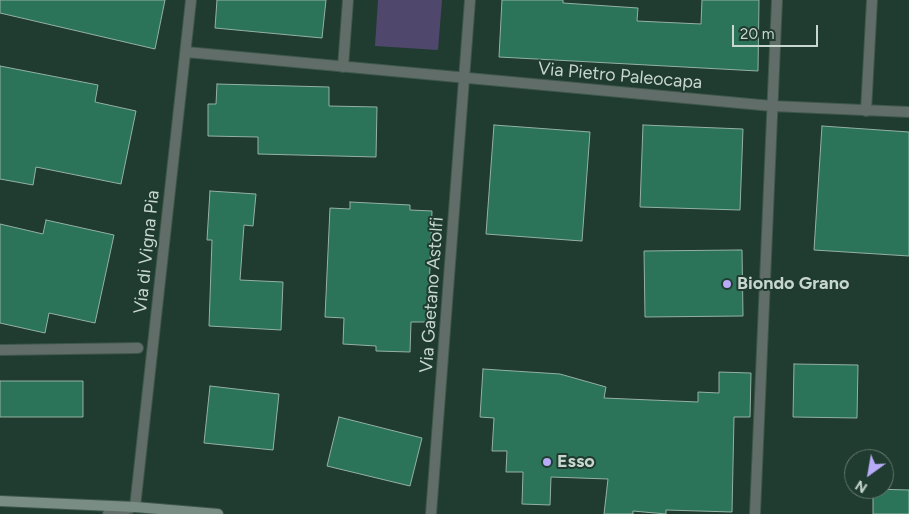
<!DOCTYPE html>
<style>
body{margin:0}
#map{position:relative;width:909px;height:514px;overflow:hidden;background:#203b2f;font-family:Figtree,sans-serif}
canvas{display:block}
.north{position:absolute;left:844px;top:449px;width:50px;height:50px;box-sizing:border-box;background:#203b2f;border:1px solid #63796f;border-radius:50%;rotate:212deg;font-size:14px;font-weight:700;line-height:20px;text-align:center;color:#c7d7cf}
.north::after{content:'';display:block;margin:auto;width:18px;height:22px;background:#b8abf7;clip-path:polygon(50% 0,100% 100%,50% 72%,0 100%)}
.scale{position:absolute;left:732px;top:25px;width:86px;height:22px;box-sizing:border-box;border:2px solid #c7d7cf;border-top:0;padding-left:6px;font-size:15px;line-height:18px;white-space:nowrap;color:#c7d7cf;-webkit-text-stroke:4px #203b2f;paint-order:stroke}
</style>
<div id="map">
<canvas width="909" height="514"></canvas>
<div class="north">N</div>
<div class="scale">20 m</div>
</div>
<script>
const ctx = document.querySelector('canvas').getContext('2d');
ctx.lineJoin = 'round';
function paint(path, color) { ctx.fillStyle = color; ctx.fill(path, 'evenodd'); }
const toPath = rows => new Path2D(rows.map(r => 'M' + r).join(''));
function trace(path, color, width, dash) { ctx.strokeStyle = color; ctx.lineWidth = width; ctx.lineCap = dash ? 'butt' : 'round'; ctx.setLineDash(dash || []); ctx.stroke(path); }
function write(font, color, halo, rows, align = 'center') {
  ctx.font = font + ' Figtree,sans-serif'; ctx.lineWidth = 4; ctx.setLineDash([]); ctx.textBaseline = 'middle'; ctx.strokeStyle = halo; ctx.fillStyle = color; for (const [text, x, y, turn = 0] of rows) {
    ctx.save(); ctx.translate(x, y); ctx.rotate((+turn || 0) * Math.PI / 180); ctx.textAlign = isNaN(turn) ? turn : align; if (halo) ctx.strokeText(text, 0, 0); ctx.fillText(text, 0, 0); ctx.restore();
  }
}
paint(toPath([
 [378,0,442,0,438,50,375,46]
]), '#4f486c');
const building = toPath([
 [0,0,165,0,155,49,0,13,0,0],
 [217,0,326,0,322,38,215,28,217,0],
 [502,0,563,0,563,3,638,8,637,21,701,24,702,0,759,0,758,71,499,57,502,0],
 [0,66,98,85,95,102,136,111,121,184,36,167,33,185,0,179,0,66],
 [217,84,329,87,329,106,377,107,376,157,258,154,258,137,208,136,208,104,216,104,217,84],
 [494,125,590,132,582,241,486,234,494,125],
 [643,125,743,129,740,210,640,207,643,125],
 [822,126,909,132,909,256,814,250,822,126],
 [210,191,256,194,253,226,244,225,240,280,283,282,281,330,209,326,212,240,207,240,210,191],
 [350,202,410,205,410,210,432,211,428,322,411,322,410,352,376,351,376,346,343,344,344,318,325,317,330,208,350,209,350,202],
 [46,220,114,235,95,323,49,313,45,333,0,323,0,224,43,234,46,220],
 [738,250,742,250,743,316,645,317,644,251,738,250],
 [794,364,858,365,857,418,793,417,794,364],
 [483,369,560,374,606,387,604,398,698,402,698,392,719,393,719,372,751,373,750,417,734,417,732,512,666,510,666,514,633,511,633,514,604,514,608,479,551,477,550,505,522,504,523,472,506,472,507,451,492,451,494,418,480,417,483,369],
 [0,381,83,381,83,417,0,417,0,381],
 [210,386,279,394,273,450,204,443,210,386],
 [339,417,422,438,410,486,327,466,339,417],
 [873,489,909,490,909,514,873,514,873,489]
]);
paint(building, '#2b7459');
trace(building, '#94b2a4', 1);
const service = toPath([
 [108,514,131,508]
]);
const minor = toPath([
 [186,52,772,106,909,112],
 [343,67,348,0],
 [866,111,872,0],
 [0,350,138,348],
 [135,507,191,0],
 [431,514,470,0],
 [755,514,777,0]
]);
const secondary = toPath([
 [0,501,135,507,218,514]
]);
trace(service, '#3e574c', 12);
trace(minor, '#3e574c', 12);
trace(secondary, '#3e574c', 12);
trace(service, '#616d68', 10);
trace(minor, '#616d68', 10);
trace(secondary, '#798d84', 10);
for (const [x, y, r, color] of [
 [727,284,5,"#b8abf7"],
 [547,462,5,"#b8abf7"]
]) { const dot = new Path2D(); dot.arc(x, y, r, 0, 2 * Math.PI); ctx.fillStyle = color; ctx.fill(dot); trace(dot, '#203b2f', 2); }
write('18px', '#c7d7cf', '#203b2f', [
 ["Via Pietro Paleocapa",620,76,5],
 ["Via di Vigna Pia",147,252,-84],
 ["Via Gaetano Astolfi",432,295,-86]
]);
write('bold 18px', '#c7d7cf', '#203b2f', [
 ["Biondo Grano",737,284],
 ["Esso",557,462]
], 'left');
</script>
